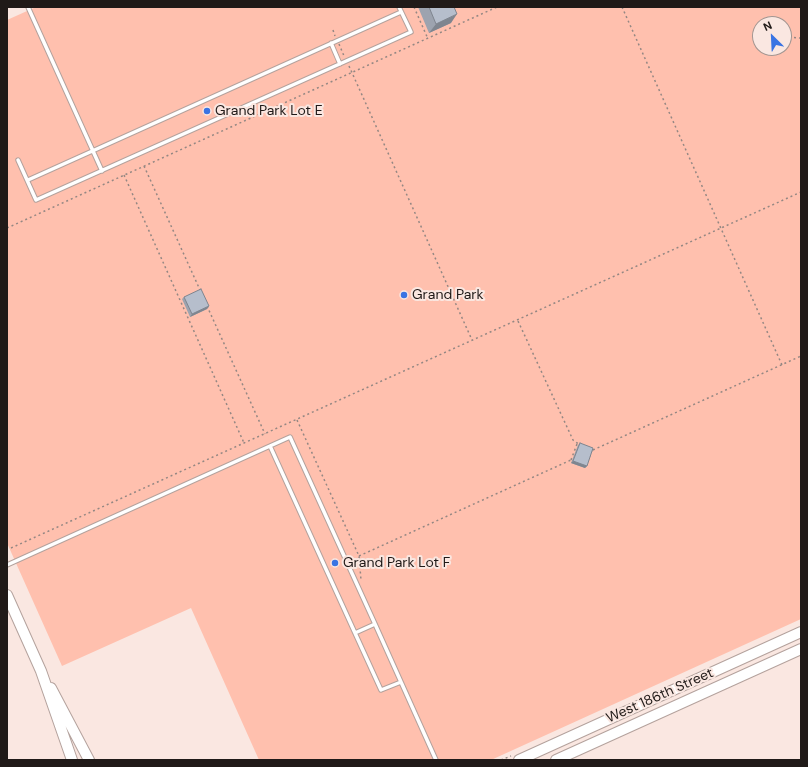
<!DOCTYPE html>
<style>
body{margin:0}
#map{position:relative;width:808px;height:767px;overflow:hidden;background:#fae7e1;font-family:"DM Sans",sans-serif}
canvas{display:block}
.frame{position:absolute;inset:0;border:8px solid #201a18;pointer-events:none}
.north{position:absolute;left:752px;top:16px;width:40px;height:40px;box-sizing:border-box;background:#fae7e1;border:1px solid #a39591;border-radius:50%;rotate:336deg;font-size:11px;font-weight:700;line-height:16px;text-align:center;color:#201a18}
.north::after{content:'';display:block;margin:auto;width:14px;height:18px;background:#3a74e3;clip-path:polygon(50% 0,100% 100%,50% 72%,0 100%)}
</style>
<div id="map">
<canvas width="808" height="767"></canvas>
<div class="frame"></div>
<div class="north">N</div>
</div>
<script>
const ctx = document.querySelector('canvas').getContext('2d');
ctx.lineJoin = 'round';
function paint(path, color) { ctx.fillStyle = color; ctx.fill(path, 'evenodd'); }
const toPath = rows => new Path2D(rows.map(r => 'M' + r).join(''));
function trace(path, color, width, dash) { ctx.strokeStyle = color; ctx.lineWidth = width; ctx.lineCap = dash ? 'butt' : 'round'; ctx.setLineDash(dash || []); ctx.stroke(path); }
function write(font, color, halo, rows, align = 'center') {
  ctx.font = font + ' "DM Sans",sans-serif'; ctx.lineWidth = 4; ctx.setLineDash([]); ctx.textBaseline = 'middle'; ctx.strokeStyle = halo; ctx.fillStyle = color; for (const [text, x, y, turn = 0] of rows) {
    ctx.save(); ctx.translate(x, y); ctx.rotate((+turn || 0) * Math.PI / 180); ctx.textAlign = isNaN(turn) ? turn : align; if (halo) ctx.strokeText(text, 0, 0); ctx.fillText(text, 0, 0); ctx.restore();
  }
}
paint(toPath([
 [36,7,801,7,801,619,491,760,259,760,191,608,62,666,7,543,7,20],
 [760,24,784,24,784,48,760,48]
]), '#ffc0ae');
const lane = toPath([
 [28,7,102,171],
 [331,43,340,64],
 [18,160,36,200,411,32,399,7],
 [28,180,401,12],
 [7,565,270,446,290,437,375,624,355,633,270,446],
 [375,624,436,760],
 [355,633,381,690,401,682]
]);
const secondary = toPath([
 [7,595,41,671,72,760],
 [51,688,89,760],
 [519,760,801,632],
 [556,760,801,649]
]);
trace(lane, '#b4a29d', 5.5);
trace(secondary, '#b4a29d', 12);
trace(toPath([
 [414,7,428,39],
 [622,7,782,365],
 [333,30,335,36],
 [784,37,801,38],
 [339,44,344,56],
 [349,66,472,340],
 [144,166,200,290],
 [124,175,244,443],
 [7,228,497,7],
 [207,306,265,434],
 [518,321,573,440,580,445],
 [297,420,359,556,361,580],
 [593,450,801,356],
 [571,460,577,444],
 [586,466,592,450],
 [11,548,801,192],
 [359,556,571,460],
 [501,760,511,756]
]), '#948783', 1.5, [2, 3]);
trace(lane, '#fff', 3.5);
trace(secondary, '#fff', 10);
paint(toPath([
 [418,7,454,7,451,23,429,33],
 [184,297,209,306,207,309,190,317,182,299],
 [580,443,587,466,585,468,571,463,578,445]
]), '#9da3af');
paint(toPath([
 [457,14,451,23,429,33,436,24],
 [209,306,207,309,190,317,192,314],
 [573,461,587,466,585,468,571,463]
]), '#7f858f');
const building = toPath([
 [429,7,454,7,457,14,436,24,429,7],
 [201,289,209,306,192,314,184,297,201,289],
 [580,443,593,448,587,466,573,461,580,443]
]);
paint(building, '#b6becc');
trace(building, '#7f858f', 1);
for (const [x, y, r, color] of [
 [207,111,4,"#3a74e3"],
 [404,295,4,"#3a74e3"],
 [335,563,4,"#3a74e3"]
]) { const dot = new Path2D(); dot.arc(x, y, r, 0, 2 * Math.PI); ctx.fillStyle = color; ctx.fill(dot); trace(dot, '#fae7e1', 1.5); }
write('14px', '#201a18', '#fae7e1', [
 ["Grand Park Lot E",215,111],
 ["Grand Park",412,295],
 ["Grand Park Lot F",343,563]
], 'left');
write('14px', '#201a18', '#fae7e1', [
 ["West 186th Street",660,696,-24]
]);
</script>
